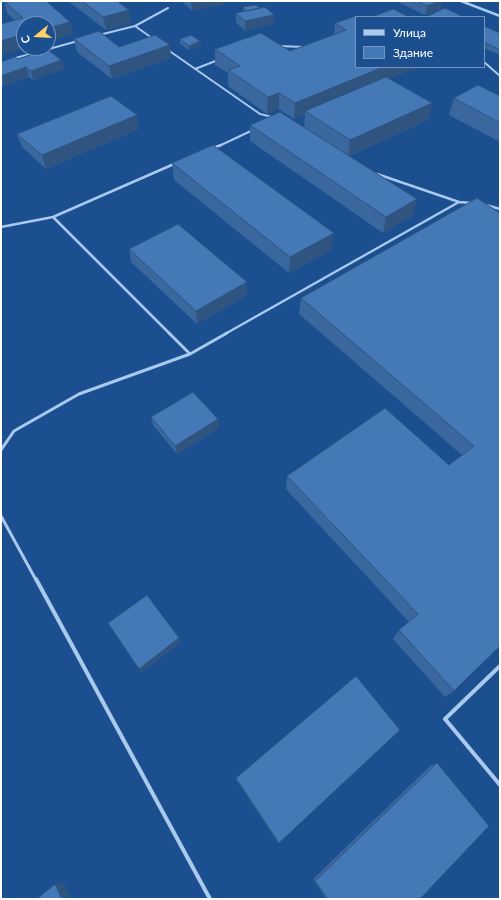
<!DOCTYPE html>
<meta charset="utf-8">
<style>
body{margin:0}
#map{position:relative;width:501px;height:900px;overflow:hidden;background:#1b4f8f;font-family:Lato,sans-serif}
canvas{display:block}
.frame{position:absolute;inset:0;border:2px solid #fff;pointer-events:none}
.legend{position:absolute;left:355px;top:16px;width:130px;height:52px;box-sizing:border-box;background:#1b4f8f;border:1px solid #7695bc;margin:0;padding:5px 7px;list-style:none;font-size:12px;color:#fff}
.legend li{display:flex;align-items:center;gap:8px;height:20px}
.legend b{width:20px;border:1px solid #7695bc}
.north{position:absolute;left:16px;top:16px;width:40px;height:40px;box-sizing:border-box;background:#1b4f8f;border:1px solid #7695bc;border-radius:50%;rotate:252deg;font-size:11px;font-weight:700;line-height:16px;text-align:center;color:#fff}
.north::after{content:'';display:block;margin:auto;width:14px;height:18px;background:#ffd166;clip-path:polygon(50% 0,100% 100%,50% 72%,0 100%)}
</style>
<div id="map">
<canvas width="501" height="900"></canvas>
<div class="frame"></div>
<ul class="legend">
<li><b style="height:5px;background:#a9c9ee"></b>Улица</li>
<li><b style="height:11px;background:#4478b7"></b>Здание</li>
</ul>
<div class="north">С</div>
</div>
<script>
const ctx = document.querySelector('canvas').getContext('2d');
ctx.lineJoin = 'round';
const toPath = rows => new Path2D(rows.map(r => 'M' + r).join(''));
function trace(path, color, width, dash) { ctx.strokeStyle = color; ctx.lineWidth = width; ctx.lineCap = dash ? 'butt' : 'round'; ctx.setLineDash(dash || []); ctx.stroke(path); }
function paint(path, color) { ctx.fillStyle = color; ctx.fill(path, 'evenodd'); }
trace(toPath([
 [135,26,168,8],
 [99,35,135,26,152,38],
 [279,46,303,47],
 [168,50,260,114,272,117],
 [12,59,78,41],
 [484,62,500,76],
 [195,69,218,60],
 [219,146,253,130]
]), '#a9c9ee', 2);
trace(toPath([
 [213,148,221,145],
 [377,174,459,202],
 [486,205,500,209],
 [1,227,53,217],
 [170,334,53,217,174,164],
 [225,334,459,202,471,203]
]), '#a9c9ee', 2.5);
trace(toPath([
 [169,333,190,354],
 [1,450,14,431,79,394,190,354,227,333],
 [1,516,36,580]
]), '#a9c9ee', 3);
trace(toPath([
 [36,579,210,899],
 [500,666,445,719,500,785]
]), '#a9c9ee', 4);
trace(toPath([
 [461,1,500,16]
]), '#a9c9ee', 2.5);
paint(toPath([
 [4,1,46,1,70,22,73,34,15,21,7,13],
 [68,1,117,1,129,10,131,23,106,30],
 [182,1,224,1,224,4,192,11],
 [398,1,442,1,440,9,425,15,398,2],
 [243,7,274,24,245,31,236,22,236,13,243,12],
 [356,16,390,79,432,103,428,120,349,156,413,216,383,233,250,141,250,125,304,127,305,115,294,119,279,109,267,114,228,86,228,73,215,65,215,49,290,51,334,35,335,23],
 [484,26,500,33,500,55,484,48],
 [74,39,119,47,171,58,112,79,77,52],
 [180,39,201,46,189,50,180,44],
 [18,59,61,60,64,69,33,80,29,77,4,86,1,83,1,62],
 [500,96,500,142,449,115,454,98],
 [139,129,46,169,22,147,17,134],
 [172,163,331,250,289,273,174,180],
 [500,213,454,691,445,697,393,639,399,630,409,622,286,489,287,476,449,465,462,455,299,314,301,298],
 [129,249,247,295,197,324,131,262],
 [151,417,218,419,219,428,177,454,153,425],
 [437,763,420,899,326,899,313,879,430,766],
 [236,778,279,843,278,843,237,781]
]), '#3a679d');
paint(toPath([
 [196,1,224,1,224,4,192,11,191,2],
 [439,1,442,1,440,9,425,15,427,6],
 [129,10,131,23,106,30,103,17],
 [274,15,274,24,245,31,245,21],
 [70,22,73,34,48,42,48,28],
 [24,34,24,48,25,48,1,55,1,41],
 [200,41,201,46,189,50,189,46],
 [170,45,171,58,112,79,109,66],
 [61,60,64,69,33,80,31,71],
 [26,67,29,77,4,86,1,76],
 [383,67,419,67,309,113,305,111,305,115,294,119,295,103],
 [279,93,279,109,267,114,268,97],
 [432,103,428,120,348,156,350,140],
 [137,115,139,129,46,169,42,155],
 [417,199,413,216,383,233,386,217],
 [334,233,331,250,289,273,290,257],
 [247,282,247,295,197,324,196,311],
 [218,419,219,428,177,454,175,446],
 [179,638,181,643,141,673,139,669],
 [63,882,71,899,62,899,55,884]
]), '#305480');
const building = toPath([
 [4,1,46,1,70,22,48,28,48,24,24,24,24,34,1,41,1,24,23,18,4,1],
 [82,1,117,1,129,10,103,17,82,1],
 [417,1,439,1,427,6,417,1],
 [255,5,260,8,247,11,243,7,255,5],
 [265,7,274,15,245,21,236,13,265,7],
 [445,8,464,17,431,17,428,16,445,8],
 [393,9,409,17,372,17,393,9],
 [356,16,358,17,356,17,356,67,383,67,295,103,279,93,268,97,228,70,240,66,215,49,261,33,290,51,346,30,335,23,356,16],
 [484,26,500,33,500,50,484,42,484,26],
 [99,31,119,47,155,35,170,45,109,66,74,39,99,31],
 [191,35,200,41,189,46,180,39,191,35],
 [47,49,61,60,31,71,26,67,1,76,1,62,15,57,18,59,47,49],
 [386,77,432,103,350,140,305,111,386,77],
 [478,85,500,96,500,123,454,98,478,85],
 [111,96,137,115,42,155,17,134,111,96],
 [280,112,417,199,386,217,250,125,280,112],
 [213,145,334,233,290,257,172,163,213,145],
 [477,198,500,213,500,646,454,691,399,630,418,614,287,476,385,408,449,465,474,446,301,298,477,198],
 [178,224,247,282,196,311,129,249,178,224],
 [193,392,218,419,175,446,151,417,193,392],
 [147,595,179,638,139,669,108,623,147,595],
 [356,676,400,730,279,843,236,778,356,676],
 [437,763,489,826,420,899,328,899,315,881,437,763],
 [55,884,62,899,37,899,55,884]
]);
paint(building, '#4478b7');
trace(building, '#305480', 1);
</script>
